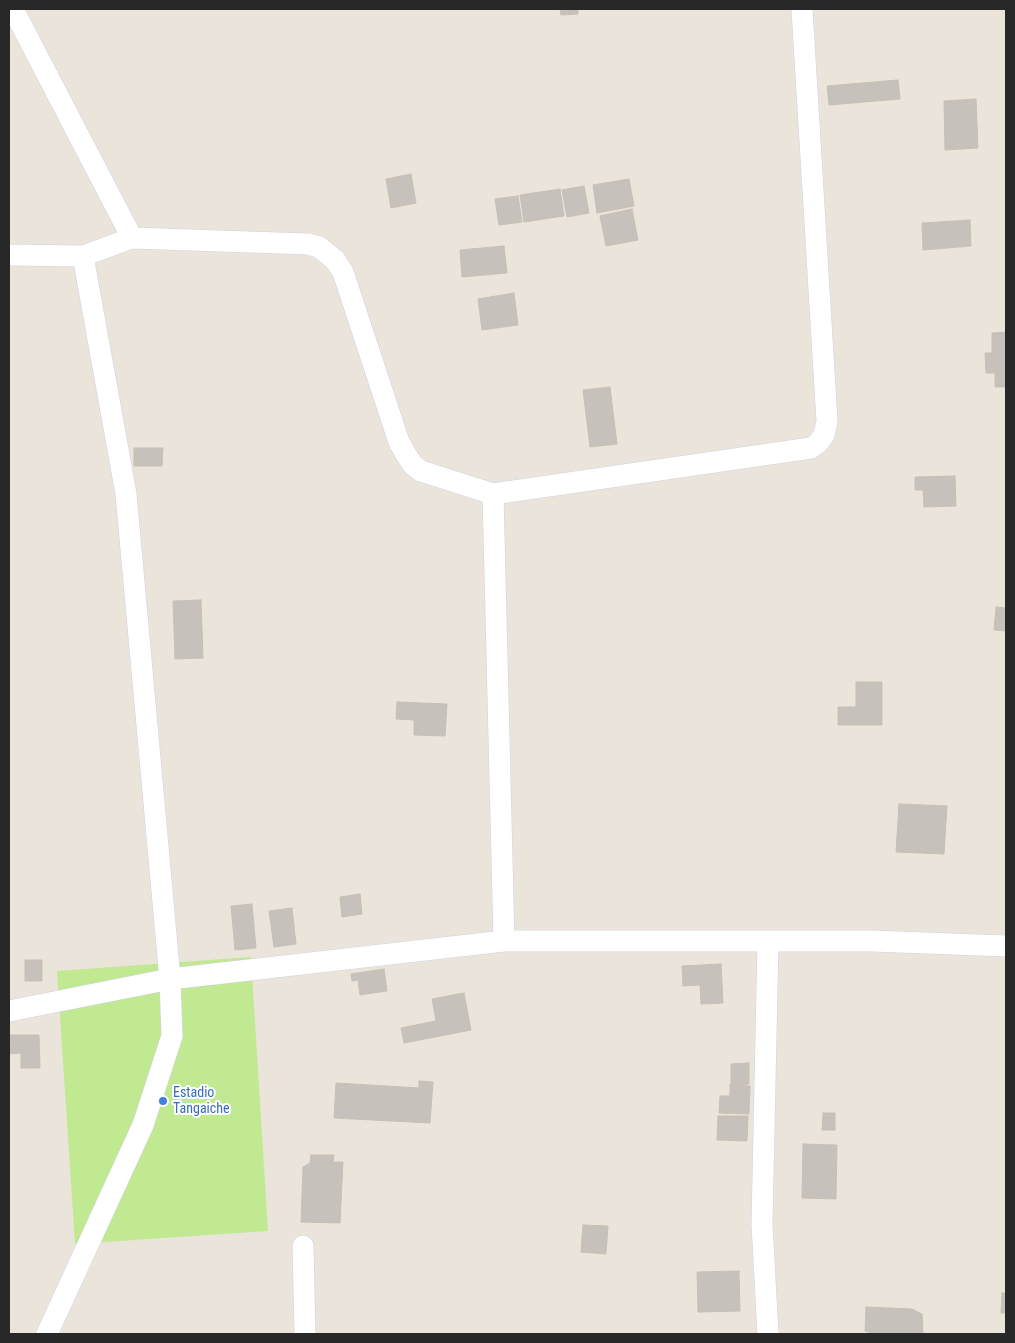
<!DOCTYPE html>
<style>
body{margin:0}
#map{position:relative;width:1015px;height:1343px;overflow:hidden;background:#ebe4da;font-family:"Roboto Condensed",sans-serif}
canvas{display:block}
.frame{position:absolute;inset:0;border:10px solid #282828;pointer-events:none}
</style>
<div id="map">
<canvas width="1015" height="1343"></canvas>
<div class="frame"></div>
</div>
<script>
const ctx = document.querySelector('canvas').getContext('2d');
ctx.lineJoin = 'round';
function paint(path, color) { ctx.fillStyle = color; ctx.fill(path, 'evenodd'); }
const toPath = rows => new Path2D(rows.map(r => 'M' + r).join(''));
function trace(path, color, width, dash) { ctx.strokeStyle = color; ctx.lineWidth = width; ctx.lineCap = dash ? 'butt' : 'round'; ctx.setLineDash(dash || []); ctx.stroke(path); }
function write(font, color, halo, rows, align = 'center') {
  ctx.font = font + ' "Roboto Condensed",sans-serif'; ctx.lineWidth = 4; ctx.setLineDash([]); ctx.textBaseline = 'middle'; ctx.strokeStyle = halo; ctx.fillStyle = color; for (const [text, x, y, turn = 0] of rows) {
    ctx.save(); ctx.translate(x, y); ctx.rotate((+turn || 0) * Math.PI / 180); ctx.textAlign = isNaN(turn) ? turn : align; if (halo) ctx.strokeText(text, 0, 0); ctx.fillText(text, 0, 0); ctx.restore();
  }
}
paint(toPath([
 [251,957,268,1231,75,1244,57,971]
]), '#c1e992');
const building = toPath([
 [560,9,578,9,578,14,561,15,560,9],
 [898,80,900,99,829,105,827,86,898,80],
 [976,99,978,148,945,150,944,101,976,99],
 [411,174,416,203,391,208,386,179,411,174],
 [629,179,634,206,597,213,593,185,629,179],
 [584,186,589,213,567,217,562,190,584,186],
 [560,189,564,216,524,222,520,195,560,189],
 [518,196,522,222,499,225,495,199,518,196],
 [632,209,638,240,606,246,600,216,632,209],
 [970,220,971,246,923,250,922,223,970,220],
 [504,246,507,273,462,277,460,250,504,246],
 [514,293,518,325,482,330,478,299,514,293],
 [1006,332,1006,387,995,387,995,373,986,373,985,353,992,353,992,333,1006,332],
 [610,387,617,444,590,447,583,390,610,387],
 [134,448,163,448,162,466,134,466,134,448],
 [955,476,956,506,924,507,923,490,915,490,915,477,955,476],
 [201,600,203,658,175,659,173,601,201,600],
 [996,607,1006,608,1006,631,994,630,996,607],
 [856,682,882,682,882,725,838,725,838,707,856,707,856,682],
 [397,702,447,704,445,736,414,735,414,720,396,719,397,702],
 [899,804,947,806,944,854,896,852,899,804],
 [360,894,362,914,342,917,340,897,360,894],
 [252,904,256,948,235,950,231,906,252,904],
 [292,908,296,944,274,947,269,911,292,908],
 [25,960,42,960,42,981,25,981,25,960],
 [721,964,723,1003,701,1004,700,985,683,986,682,966,721,964],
 [384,969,387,991,360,995,358,980,352,981,351,974,384,969],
 [464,993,471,1030,404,1043,401,1028,436,1021,432,999,464,993],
 [9,1035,39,1035,40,1068,21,1068,21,1053,9,1054,9,1035],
 [749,1063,749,1084,731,1085,731,1064,749,1063],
 [419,1081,433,1082,430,1123,334,1118,336,1083,419,1088,419,1081],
 [730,1085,750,1086,749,1114,719,1113,720,1096,730,1096,730,1085],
 [823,1113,835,1113,835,1130,822,1130,823,1113],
 [718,1116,748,1116,747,1141,717,1140,718,1116],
 [803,1144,837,1145,836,1199,802,1198,803,1144],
 [311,1155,334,1155,333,1162,343,1162,340,1223,301,1222,303,1167,310,1163,311,1155],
 [583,1225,608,1226,606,1254,581,1252,583,1225],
 [739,1271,740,1311,698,1312,697,1272,739,1271],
 [1002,1293,1006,1293,1006,1313,1001,1313,1002,1293],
 [866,1307,912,1309,922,1314,923,1334,869,1334,869,1332,865,1331,866,1307]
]);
paint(building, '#c6c1ba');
trace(building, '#c6c0b4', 1);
const street = toPath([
 [13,9,132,238,308,244,319,247,335,260,343,272,399,442,407,456,413,465,421,471,493,494,811,448,818,443,824,435,827,421,802,9],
 [9,255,83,256],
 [493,494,504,941],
 [9,1011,170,979,504,941,873,941,1006,946],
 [303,1246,305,1334],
 [47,1334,143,1125,172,1036,170,979,126,494,83,256,132,238],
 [768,1334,762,1224,768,941]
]);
trace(street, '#cfd2e1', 22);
trace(street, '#fff', 21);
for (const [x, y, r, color] of [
 [163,1101,5,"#3f7fe0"]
]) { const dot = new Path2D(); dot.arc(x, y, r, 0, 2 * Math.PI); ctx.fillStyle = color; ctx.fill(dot); trace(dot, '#fff', 2); }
write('14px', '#366cbe', '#fff', [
 ["Estadio",173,1093],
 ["Tangaiche",173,1109]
], 'left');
</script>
